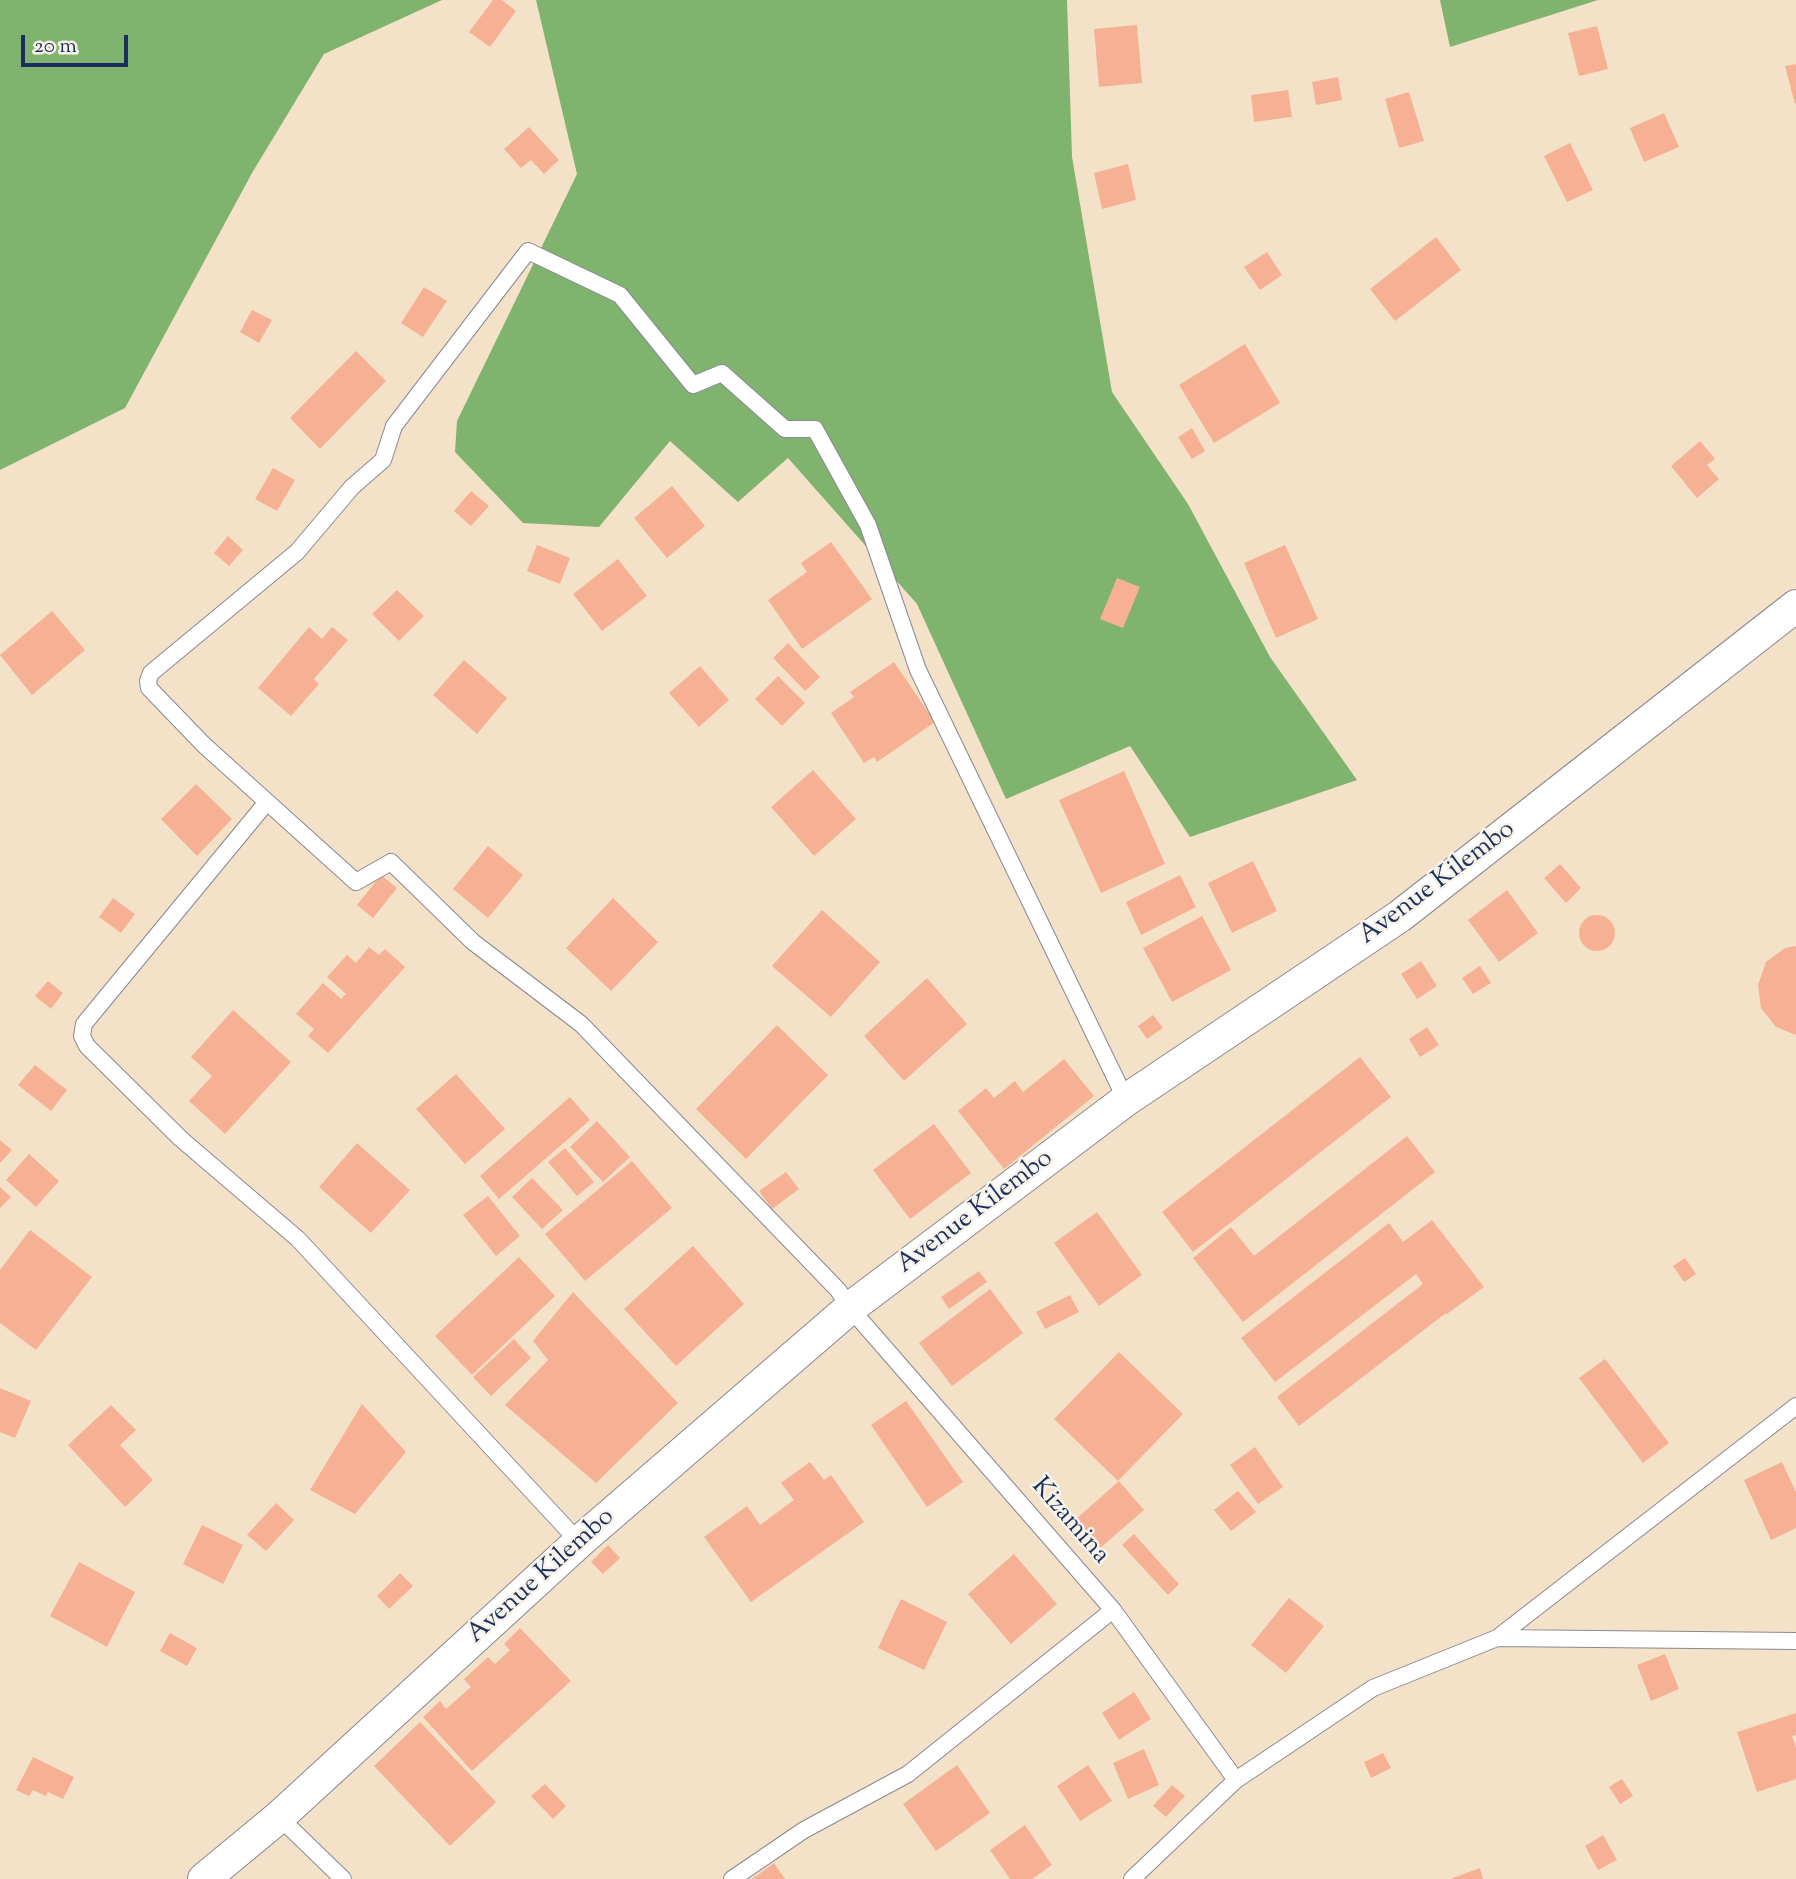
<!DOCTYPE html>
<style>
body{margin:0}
#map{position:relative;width:1796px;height:1879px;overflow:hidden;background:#f4e2c8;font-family:"Sorts Mill Goudy",serif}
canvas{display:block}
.scale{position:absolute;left:21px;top:35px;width:107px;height:32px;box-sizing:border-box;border:4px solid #1b2f5e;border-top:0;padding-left:9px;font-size:21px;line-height:24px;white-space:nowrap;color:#1b2f5e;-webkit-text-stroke:5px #f7f3e8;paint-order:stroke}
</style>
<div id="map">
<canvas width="1796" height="1879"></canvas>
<div class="scale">20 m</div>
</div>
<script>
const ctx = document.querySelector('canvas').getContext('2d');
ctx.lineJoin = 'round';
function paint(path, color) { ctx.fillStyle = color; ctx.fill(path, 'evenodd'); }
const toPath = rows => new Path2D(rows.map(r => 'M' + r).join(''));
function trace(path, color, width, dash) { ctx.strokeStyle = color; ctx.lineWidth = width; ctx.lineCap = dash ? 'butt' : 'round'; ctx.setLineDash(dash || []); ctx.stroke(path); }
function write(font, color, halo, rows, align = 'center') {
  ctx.font = font + ' "Sorts Mill Goudy",serif'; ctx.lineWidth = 5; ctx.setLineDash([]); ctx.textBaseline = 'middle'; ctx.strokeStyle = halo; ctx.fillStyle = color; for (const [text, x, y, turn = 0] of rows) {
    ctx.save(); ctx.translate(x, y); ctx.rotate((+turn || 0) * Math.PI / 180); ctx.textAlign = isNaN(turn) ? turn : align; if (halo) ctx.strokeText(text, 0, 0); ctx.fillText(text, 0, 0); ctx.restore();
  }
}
paint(toPath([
 [0,0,442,0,324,54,252,173,125,408,0,470],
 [536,0,1067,0,1072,157,1112,392,1188,504,1270,657,1357,780,1190,837,1130,746,1006,799,917,604,788,458,738,502,670,441,599,527,523,523,455,452,457,421,577,174],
 [1440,0,1598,0,1450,47]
]), '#80b36e');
paint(toPath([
 [493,0,502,0,516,11,490,47,469,32],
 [1137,25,1142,83,1099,87,1094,29],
 [1597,26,1608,69,1579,76,1568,33],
 [1796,64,1796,103,1795,104,1785,66],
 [1338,77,1342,100,1316,105,1312,82],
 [1288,90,1292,117,1254,122,1251,95],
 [1409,92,1424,141,1399,148,1385,99],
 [1664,113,1679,147,1644,162,1630,128],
 [529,127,559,160,544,174,531,160,521,168,504,149],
 [1570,143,1593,190,1567,202,1544,156],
 [1128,164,1136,200,1102,209,1094,173],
 [1436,237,1461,270,1395,321,1370,289],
 [1267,252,1282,275,1260,290,1244,267],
 [424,287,447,301,423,337,401,323],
 [252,310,272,320,259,343,240,332],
 [1245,344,1280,403,1214,443,1179,385],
 [356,351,386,381,320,449,290,418],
 [1192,428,1205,451,1192,459,1178,437],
 [1700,441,1715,459,1707,465,1719,479,1697,498,1671,466],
 [273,468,295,480,277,511,255,499],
 [672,486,705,526,667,558,634,518],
 [471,491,489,506,471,526,454,511],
 [228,536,243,550,229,566,214,553],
 [831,542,872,599,802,649,768,600,807,572,801,563],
 [537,545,570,558,560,584,527,571],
 [1285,545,1318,619,1276,638,1244,563],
 [618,559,647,596,602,631,573,594],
 [1117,578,1140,587,1123,628,1100,619],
 [397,590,424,616,399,641,372,614],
 [52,611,85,650,32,695,0,655],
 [309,627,322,639,332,627,348,640,314,679,319,684,291,716,258,688],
 [788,643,820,677,805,691,773,658],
 [464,660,507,698,477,734,433,695],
 [894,662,935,722,877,762,874,757,864,763,831,713,854,697,850,692],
 [700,666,729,700,699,727,669,693],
 [778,676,805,703,782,726,755,699],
 [813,770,856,819,814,856,771,807],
 [1124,771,1165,864,1101,893,1059,800],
 [196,784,232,819,197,856,161,819],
 [488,846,523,875,488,918,453,889],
 [1253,861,1277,911,1232,933,1208,883],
 [1560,864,1581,888,1566,903,1544,878],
 [381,875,397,888,373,918,357,905],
 [1180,875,1196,907,1141,935,1126,902],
 [1507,890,1538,933,1499,962,1468,920],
 [113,898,135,914,121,933,99,917],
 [613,898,658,942,611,991,566,948],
 [822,910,880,962,831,1017,772,966],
 '1579 933a18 18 0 1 1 36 0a18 18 0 1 1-36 0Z',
 [1202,916,1231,970,1172,1002,1143,948],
 [1796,946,1796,1035,1776,1027,1761,1008,1758,985,1766,962,1785,948],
 [369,947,379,955,385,949,405,967,328,1053,308,1036,314,1029,296,1014,323,983,341,999,346,994,327,977,347,955,356,963],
 [1421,961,1437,986,1417,999,1401,974],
 [1480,966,1491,983,1473,994,1462,978],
 [927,978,967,1024,904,1081,864,1036],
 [48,981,63,993,51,1009,35,996],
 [233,1010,291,1062,225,1134,189,1101,212,1076,191,1057],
 [1153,1015,1163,1028,1147,1039,1138,1026],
 [777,1025,828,1075,746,1159,696,1109],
 [1427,1027,1439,1045,1420,1057,1409,1039],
 [1360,1057,1391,1097,1193,1252,1162,1212],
 [1064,1059,1094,1096,1004,1169,958,1111,986,1088,994,1098,1015,1081,1023,1092],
 [35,1065,67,1090,51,1111,18,1085],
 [456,1074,505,1129,465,1164,416,1109],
 [570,1097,590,1120,499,1199,480,1176],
 [597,1121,630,1157,603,1182,570,1147],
 [934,1124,971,1173,910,1219,873,1170],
 [1407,1136,1435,1172,1243,1322,1193,1258,1231,1227,1254,1256],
 [0,1140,12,1150,0,1163],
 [357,1143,410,1190,371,1233,319,1187],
 [565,1148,594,1182,577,1196,548,1162],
 [29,1154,59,1181,36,1207,6,1180],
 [632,1161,672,1208,585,1281,545,1234],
 [786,1172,799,1189,772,1209,759,1191],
 [532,1178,563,1210,542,1229,512,1197],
 [0,1187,11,1197,0,1208],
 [488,1196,520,1236,496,1256,463,1215],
 [1097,1212,1142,1275,1099,1306,1054,1243],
 [1432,1220,1484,1287,1447,1314,1446,1313,1299,1426,1277,1397,1423,1284,1416,1274,1275,1382,1241,1338,1389,1223,1403,1242],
 [30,1230,92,1277,36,1350,0,1323,0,1270],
 [693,1246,744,1304,676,1366,624,1309],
 [519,1257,555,1296,472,1375,435,1336],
 [1685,1258,1696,1274,1684,1282,1673,1266],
 [979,1271,987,1282,949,1309,941,1297],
 [990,1289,1023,1333,952,1386,919,1343],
 [573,1292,678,1403,596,1483,505,1405,548,1360,533,1341],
 [1070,1295,1079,1312,1045,1329,1036,1312],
 [514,1339,531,1358,491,1396,473,1377],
 [1119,1352,1183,1414,1118,1481,1054,1419],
 [1605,1359,1669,1443,1643,1463,1579,1378],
 [0,1388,31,1401,15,1438,0,1432],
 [906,1401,963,1482,927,1507,871,1425],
 [362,1404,406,1452,355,1514,310,1490],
 [111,1405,136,1430,120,1445,153,1480,125,1507,68,1445],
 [1255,1447,1283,1487,1258,1504,1230,1465],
 [810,1462,824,1480,831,1475,864,1522,751,1602,704,1537,747,1506,760,1525,794,1500,781,1483],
 [1782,1462,1796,1492,1796,1528,1771,1540,1744,1480],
 [1119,1481,1144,1510,1100,1548,1075,1520],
 [1238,1491,1256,1512,1231,1531,1214,1510],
 [276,1503,294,1520,266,1551,247,1535],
 [202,1525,243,1545,223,1584,183,1564],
 [1134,1534,1179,1584,1168,1595,1122,1545],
 [608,1545,620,1558,603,1574,591,1562],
 [1014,1554,1057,1604,1011,1644,968,1594],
 [79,1562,135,1592,107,1647,50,1616],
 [400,1573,413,1586,389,1609,377,1596],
 [1289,1598,1324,1626,1286,1673,1251,1645],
 [901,1599,947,1622,924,1670,878,1648],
 [520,1628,571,1681,472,1771,423,1717,440,1701,446,1709,471,1687,464,1679,488,1657,495,1664,510,1650,504,1644],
 [170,1633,197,1648,187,1666,160,1651],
 [1665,1654,1679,1689,1651,1701,1637,1665],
 [1134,1692,1151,1719,1119,1740,1102,1713],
 [1796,1713,1796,1735,1792,1736,1796,1747,1796,1779,1757,1792,1737,1732],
 [420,1722,496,1802,450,1846,374,1766],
 [1144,1749,1159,1785,1128,1799,1113,1763],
 [1383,1753,1391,1768,1371,1778,1364,1762],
 [33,1757,74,1777,63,1799,48,1792,46,1796,33,1790,29,1796,16,1790],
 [957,1765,990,1813,936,1851,903,1804],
 [1088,1765,1112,1801,1080,1821,1057,1786],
 [1622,1779,1633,1796,1620,1804,1609,1787],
 [545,1784,566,1806,553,1819,531,1796],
 [1172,1785,1185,1796,1166,1817,1153,1806],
 [1025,1825,1052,1865,1032,1879,1010,1879,990,1850],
 [1603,1835,1617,1860,1598,1870,1585,1846],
 [774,1863,785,1879,752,1879],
 [1480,1868,1483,1879,1450,1879]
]), '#f6b195');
const lane = toPath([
 [267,802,84,1024,82,1036,87,1046,181,1139,298,1239,579,1542],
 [1126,1100,918,670,868,525,815,429,785,429,722,373,693,385,620,295,528,251,394,426,383,460,352,487,297,552,151,673,148,681,149,688,204,745,356,882,391,862,473,942,581,1024,838,1290,850,1308,1113,1610,1236,1780],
 [1497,1638,1796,1641],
 [279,1817,343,1879],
 [732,1879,804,1830,908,1774,1113,1610],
 [1132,1879,1236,1780,1373,1688,1497,1638,1796,1406]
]);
const street = toPath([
 [204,1879,279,1817,579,1542,850,1308,1126,1100,1400,916,1796,606]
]);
trace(lane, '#888893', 18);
trace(street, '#888893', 34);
trace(lane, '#fff', 16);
trace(street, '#fff', 32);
write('26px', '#1b2f5e', '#f7f3e8', [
 ["Avenue Kilembo",1438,884,-37],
 ["Avenue Kilembo",976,1213,-37],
 ["Kizamina",1069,1522,49],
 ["Avenue Kilembo",542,1577,-42]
]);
</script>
